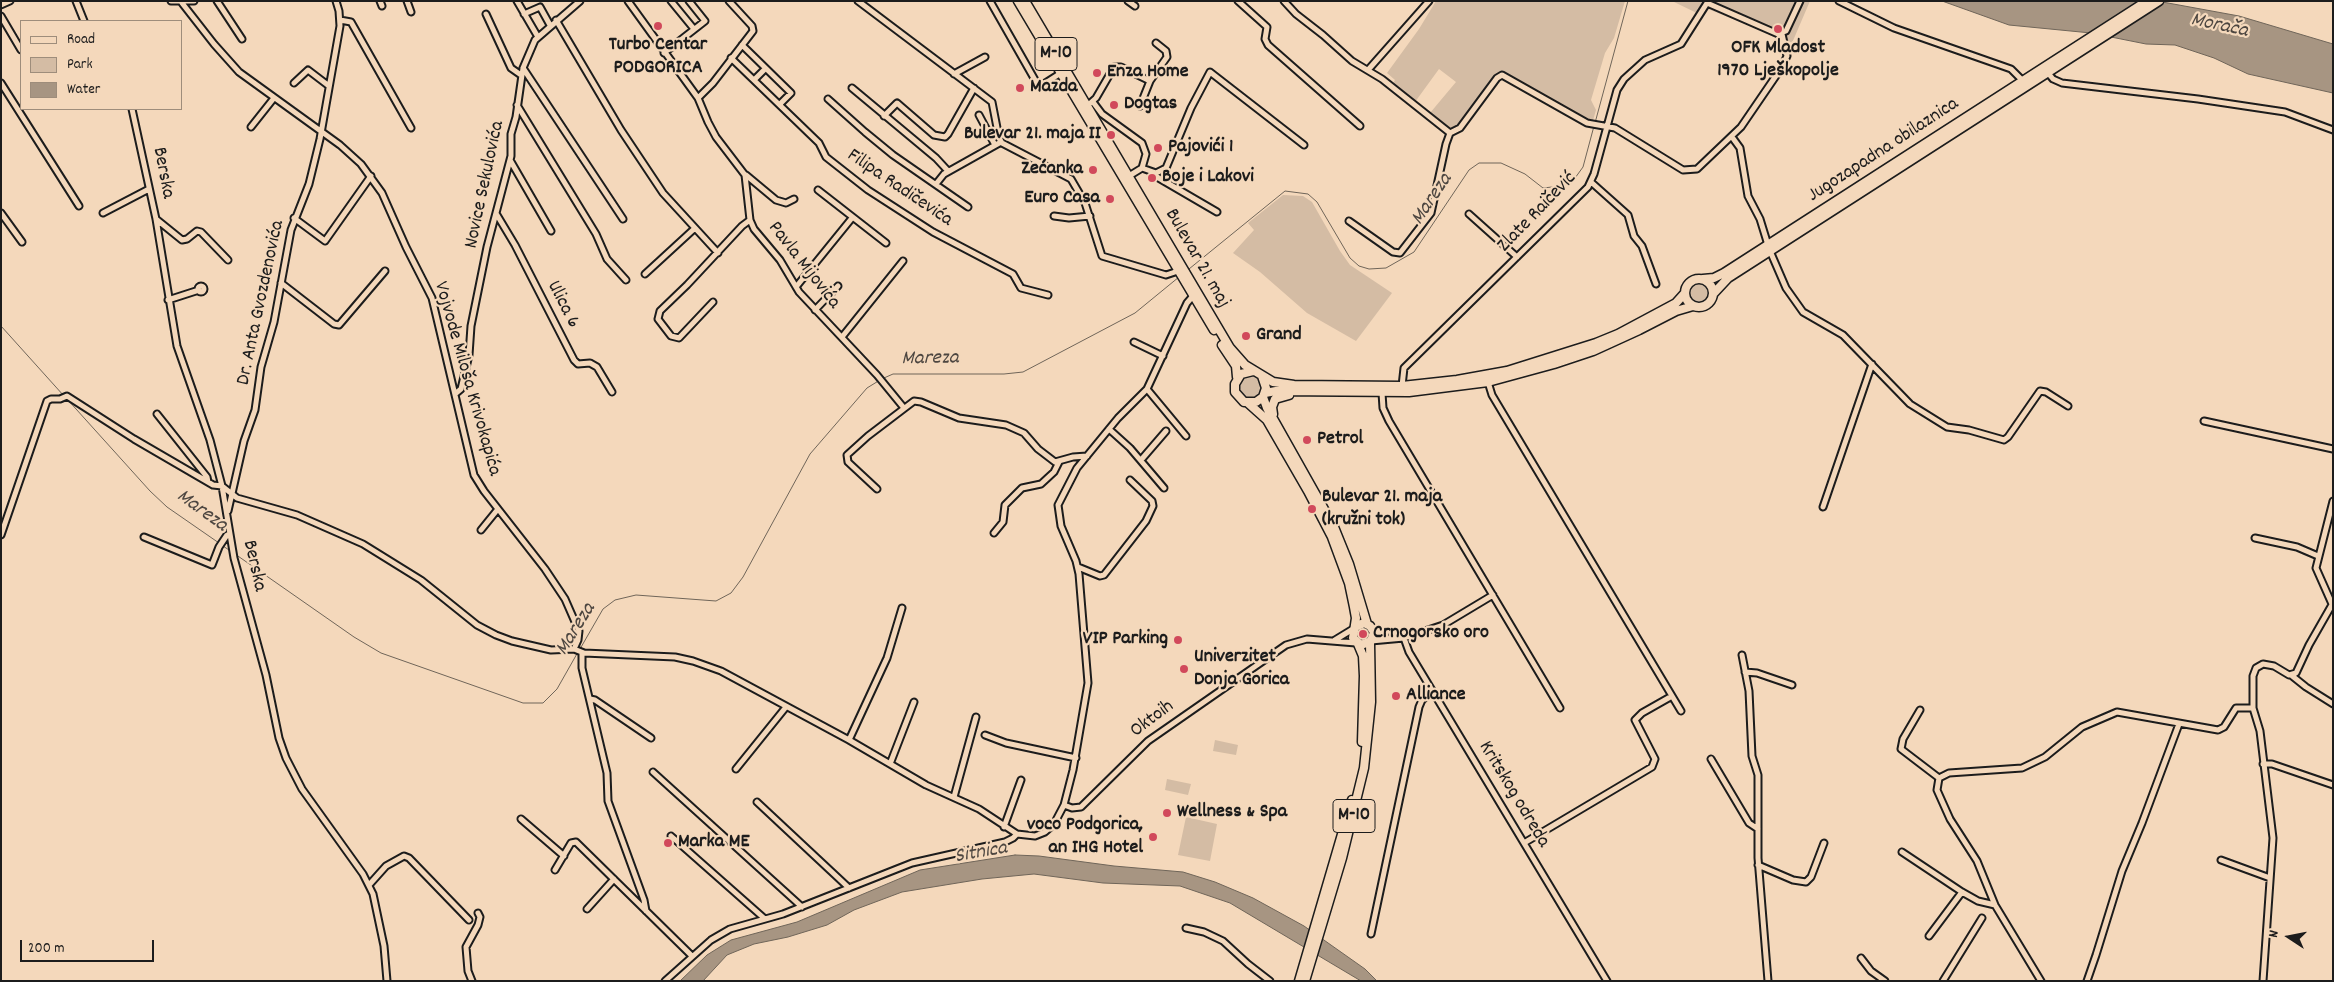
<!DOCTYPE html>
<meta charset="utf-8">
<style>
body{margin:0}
#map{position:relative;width:2334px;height:982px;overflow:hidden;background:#f4d8bb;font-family:Dekko,sans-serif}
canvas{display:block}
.frame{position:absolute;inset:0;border:2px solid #1c1c1c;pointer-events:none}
.legend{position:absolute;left:20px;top:20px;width:162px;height:90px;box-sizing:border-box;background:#f4d8bb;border:1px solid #9e8d7b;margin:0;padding:6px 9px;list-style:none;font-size:15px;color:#1c1c1c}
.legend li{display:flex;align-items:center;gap:10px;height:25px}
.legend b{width:25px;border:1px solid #9e8d7b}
.north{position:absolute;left:2264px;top:912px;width:50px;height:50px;-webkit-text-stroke:4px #f4d8bb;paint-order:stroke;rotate:281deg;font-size:14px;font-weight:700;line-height:20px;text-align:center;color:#1c1c1c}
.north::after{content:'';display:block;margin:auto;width:18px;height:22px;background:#1c1c1c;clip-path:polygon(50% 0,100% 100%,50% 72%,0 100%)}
.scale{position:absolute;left:20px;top:940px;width:134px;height:22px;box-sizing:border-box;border:2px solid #1c1c1c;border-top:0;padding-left:6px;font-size:15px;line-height:18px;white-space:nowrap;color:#1c1c1c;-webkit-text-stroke:4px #f4d8bb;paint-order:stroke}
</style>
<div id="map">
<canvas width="2334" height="982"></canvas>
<div class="frame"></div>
<ul class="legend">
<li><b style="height:6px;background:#f4d8bb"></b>Road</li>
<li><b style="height:14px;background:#d4bca4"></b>Park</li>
<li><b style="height:14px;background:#a79582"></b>Water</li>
</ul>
<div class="north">N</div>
<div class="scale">200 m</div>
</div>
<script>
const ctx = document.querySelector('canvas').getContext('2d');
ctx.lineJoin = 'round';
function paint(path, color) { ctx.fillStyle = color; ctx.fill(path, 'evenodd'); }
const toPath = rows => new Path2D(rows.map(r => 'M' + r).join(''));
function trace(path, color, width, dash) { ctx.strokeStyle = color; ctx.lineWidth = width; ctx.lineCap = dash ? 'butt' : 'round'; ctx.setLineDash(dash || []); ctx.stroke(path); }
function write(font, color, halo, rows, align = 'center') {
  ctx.font = font + ' Dekko,sans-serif'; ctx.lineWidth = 4.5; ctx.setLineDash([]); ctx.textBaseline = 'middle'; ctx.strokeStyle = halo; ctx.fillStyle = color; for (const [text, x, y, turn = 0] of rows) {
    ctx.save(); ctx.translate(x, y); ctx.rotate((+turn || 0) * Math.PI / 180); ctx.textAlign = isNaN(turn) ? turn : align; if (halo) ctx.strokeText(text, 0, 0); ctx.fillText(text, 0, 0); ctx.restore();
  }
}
paint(toPath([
 [1436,1,1625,1,1614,38,1605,53,1591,100,1596,110,1592,124,1507,74,1501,73,1458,126,1451,130,1430,113,1456,82,1439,69,1415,102,1392,85,1395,80,1387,73,1419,29],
 [1672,1,1810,1,1792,43,1708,9,1703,16],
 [1283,195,1303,196,1312,202,1340,251,1350,265,1392,293,1356,341,1307,313,1260,272,1233,253,1254,230,1248,223],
 '1689 292a10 10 0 1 1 20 0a10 10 0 1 1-20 0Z',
 '1239 387a12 12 0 1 1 24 0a12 12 0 1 1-24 0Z',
 [1215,740,1238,745,1236,755,1213,751],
 [1167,779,1191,784,1188,795,1165,790],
 [1186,817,1217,824,1210,861,1178,855]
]), '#d4bca4');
const water = toPath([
 [1942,1,2157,1,2239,16,2333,44,2333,93,2248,74,2214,58,2175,45,2146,44,2091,33,2009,25,1942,1],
 [1015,855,1039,856,1114,866,1183,872,1215,882,1253,898,1304,926,1365,969,1377,981,1361,981,1230,903,1180,886,1103,883,1034,874,982,879,902,892,854,910,827,925,788,937,754,944,727,955,703,981,680,981,707,955,731,940,797,922,920,870,1015,855]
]);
paint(water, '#a79582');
trace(water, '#6f6559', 1);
trace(toPath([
 [1595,123,1628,1],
 [1189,269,1285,191,1308,194,1317,202,1350,258,1359,266,1369,269,1386,268,1414,252,1469,170,1479,163,1501,163,1525,174,1543,188,1570,185,1583,167,1594,126],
 [1,326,64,396],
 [884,378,893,374,1004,374,1023,372,1135,313,1179,277],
 [67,399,150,491,167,507,219,543],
 [223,546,232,552],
 [235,554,354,637,381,653,523,703,543,703,557,689,578,652],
 [580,649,603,609,615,600,636,595,716,601,731,593,743,577,810,454,867,388,880,380]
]), '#6f6559', 1);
const minor = toPath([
 [76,1,84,21],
 [171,1,194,1],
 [217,1,242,39],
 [380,1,382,6],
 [407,1,411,12],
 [517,1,538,37],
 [628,1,698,98,708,122,716,137,745,175,750,220,754,229,780,260,799,292,877,375,904,408],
 [671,1,694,29],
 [858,1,992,102,999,138,1002,143,1071,179,1085,203,1102,256,1166,275,1178,271],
 [990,1,1039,87,1061,73],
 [1128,1,1135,6],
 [1238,1,1267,27,1265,39,1268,45,1360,126],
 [1284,1,1296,14,1323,35,1352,61,1382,79,1450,133],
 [1839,1,1894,28,2011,69,2023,81],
 [182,3,214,44,239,72,340,145,361,164,382,193,406,247,432,298,474,475,484,491,545,569,565,599,579,631,578,640,574,649],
 [1,5,10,1],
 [486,14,511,68,521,75],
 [524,14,540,7,550,25],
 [1,16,21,50],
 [340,20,351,22,411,128],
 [556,20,621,130,663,193,718,253],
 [742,45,791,93,780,104],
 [664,53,705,21,689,1],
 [731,58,819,143,826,157,868,190,933,232,1013,274,1021,288,1048,295],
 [523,68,623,219],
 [1368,70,1429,1],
 [2048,73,2053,79,2062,83,2198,99,2285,112,2333,130],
 [954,74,985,57],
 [754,80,765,69],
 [1,83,79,206],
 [294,83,308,70,329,86],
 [852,88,936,158,948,171],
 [698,98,713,83,753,31,752,26,729,1],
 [828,99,865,132,893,155,968,207],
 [1093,102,1102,114,1142,143,1146,154,1142,168],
 [517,105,596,234,607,259,626,280],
 [1087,106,1096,98,1114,67,1121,67,1150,81,1167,57,1166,51,1156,43],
 [1140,106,1150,81],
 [132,109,156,219,177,346,210,440,222,486,234,558,266,675,279,738,286,758,302,789,363,874,373,894,384,946,387,981],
 [979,115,995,145],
 [884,116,897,103,934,135,945,137,948,134,974,88],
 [251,127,274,98],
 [1732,137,1740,148,1748,196,1760,219,1768,245],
 [510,160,551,231],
 [1154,173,1157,177,1217,212],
 [746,175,776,200,786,203,794,199],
 [1129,176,1142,168,1156,173,1166,168,1191,108,1210,72,1304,145],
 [1591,182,1628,215,1634,236,1642,246,1656,284],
 [936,184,944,174,1001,142],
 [818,190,886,243],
 [1,213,22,242],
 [103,213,149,189],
 [1469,214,1517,257],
 [497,215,515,245,574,360,578,364,590,363,597,367,612,392],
 [1054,216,1069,218,1090,216],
 [294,218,325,241,371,176],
 [156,219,182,240,187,239,197,231,201,232,228,260],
 [1349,221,1393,252,1400,253,1431,213,1446,144,1450,133,1460,128,1497,78,1502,75,1587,123,1615,128,1683,170,1697,169,1741,127,1782,67,1787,56,1782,34],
 [1770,251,1786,288,1803,312,1843,335,1910,404,1947,427,1969,430,2004,440,2008,437,2040,391,2046,392,2068,406],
 [645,274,694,229],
 [281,283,334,324,339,325,385,271],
 '198 289a3 3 0 1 1 6 0a3 3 0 1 1-6 0Z',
 [796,287,852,218],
 [168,300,199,290],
 [713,302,679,338,671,336,658,319,660,311,687,285,742,226,750,220],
 [815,310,838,286],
 [842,337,903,261],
 [1134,342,1163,356],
 [1488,382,1492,395,1681,711],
 [1402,386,1404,368,1588,187,1594,174,1617,90,1624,79,1645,60,1681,44,1707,3,1778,34,1786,31,1800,1],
 [1147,389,1186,436],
 [1382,393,1383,408,1389,421,1560,708],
 [455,394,461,389,469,355,471,326,487,247,511,156,511,134,516,117,523,68,535,40,580,1],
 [157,414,207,477,208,482],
 [2204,421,2333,449],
 [1109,429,1130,448,1164,488],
 [1141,460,1166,431],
 [877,489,848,462,847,455,868,436,914,401,921,402,959,418,1006,425,1024,433,1038,449,1055,462,1073,457,1087,456],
 [1823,507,1872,364],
 [228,511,244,441,255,410,261,367,274,322,291,230,309,184,320,139,340,26,339,11,336,1],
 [481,530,498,509],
 [994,533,1003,522,1005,505,1022,488,1041,484,1054,472,1059,462],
 [1,535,47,401,51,399,60,399,67,396,134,439,213,485,222,486,237,498,297,515,363,544,421,580,477,625,496,635,512,641,551,650,574,649],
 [144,537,212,565,219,547,227,535,230,534],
 [2255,538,2297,547,2318,556],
 [1078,567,1100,576,1104,575,1146,521,1153,506,1152,501,1130,480],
 [2332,604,2316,568,2333,501],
 [1373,629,1387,638],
 [1404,638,1443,625,1493,595],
 [1335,640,1353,629],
 [1371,641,1404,638,1409,652,1607,981],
 [574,649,584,653,675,657,693,661,721,671,849,740,926,785,979,809,1017,834,1035,836,1045,832,1054,824,1064,805,1073,770,1088,683,1079,574,1076,561,1061,526,1058,505,1077,468,1118,418,1147,389,1187,303,1193,296],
 [582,653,582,668,607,773,608,801,644,900,646,911],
 [1742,655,1749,691,1752,756,1758,775,1758,858,1768,981],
 [1745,672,1757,673,1792,685],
 [2291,675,2306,687,2333,704],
 [590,699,595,700,651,738],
 [1920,710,1903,739,1901,749,1939,778],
 [985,735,1006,743,1076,758],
 [849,740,887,658,902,608],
 [1711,759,1749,823,1758,829],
 [890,764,914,702],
 [2263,764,2272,764,2333,785],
 [736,769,786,707],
 [653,772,802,907],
 [954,797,976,717],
 [757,802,849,888],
 [1064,805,1072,808,1081,807,1148,741,1286,645,1307,639,1356,643],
 [521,819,564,856],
 [1004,827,1021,780],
 [671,836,765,919],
 [1524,843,1652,767,1655,759,1635,720,1642,713,1672,696],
 [1902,852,1962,892,1978,901,1995,905],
 [2221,860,2270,878],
 [1758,865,1793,880,1806,882,1811,877,1824,843],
 [555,870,571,843,576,842,692,956],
 [369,885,386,866,404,856,409,858,469,920],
 [587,909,614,879],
 [1186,928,1204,932,1223,941,1248,964,1270,981],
 [1371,934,1419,707,1422,700,1433,691],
 [1929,936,1962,892],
 [1861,958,1871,971,1885,981],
 [472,981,468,971,466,947,478,925,480,917,478,913],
 [665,981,711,940,730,929,783,914,912,863,1005,842,1013,838,1017,834],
 [1943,981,1982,918],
 [2041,981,1995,905,1977,861,1950,819,1937,790,1939,778,1949,773,2022,768,2045,757,2082,727,2117,712,2218,730,2224,727,2236,708,2253,708],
 [2087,981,2096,955,2122,871,2142,823,2179,724],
 [2263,981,2273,838,2260,731,2253,708,2253,676,2256,668,2263,664,2274,666,2289,675,2296,673,2309,645,2333,603]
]);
const primary = toPath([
 [1018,1,1214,330],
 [1025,1,1230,348,1245,365,1273,382,1294,385,1402,386,1457,380,1507,371,1596,343,1618,334,1676,303,1685,293],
 '1685 293a14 14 0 1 1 28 0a14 14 0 1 1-28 0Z',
 [1703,279,1714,278,1724,273,2147,1],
 [1714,293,1728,278,2159,1],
 [1222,345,1236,366,1237,377],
 [1253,371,1241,374,1235,384,1235,392,1244,402,1256,402,1263,397,1266,388,1262,376],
 [1265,393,1276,391,1409,392,1488,382,1554,364,1593,351,1639,330,1676,311,1693,306],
 [1263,397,1267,408,1334,527,1349,564,1367,624],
 [1248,403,1267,420,1308,491,1332,537,1349,583,1354,607,1356,618,1353,638,1361,645,1371,641,1374,632,1370,626,1364,623,1355,627],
 [1273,414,1272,407,1275,399,1289,395],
 [1358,644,1363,656,1364,676,1362,742],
 [1299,981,1352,800],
 [1305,981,1342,858,1364,768,1371,702,1370,643]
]);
trace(minor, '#1c1c1c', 9);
trace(primary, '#1c1c1c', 11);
trace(minor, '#f4d8bb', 5);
trace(primary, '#f4d8bb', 8);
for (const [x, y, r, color] of [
 [658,26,5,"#d1495b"],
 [1778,29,5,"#d1495b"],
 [1097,73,5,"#d1495b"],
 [1020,88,5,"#d1495b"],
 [1114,105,5,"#d1495b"],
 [1111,135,5,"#d1495b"],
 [1158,148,5,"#d1495b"],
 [1093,170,5,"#d1495b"],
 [1152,178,5,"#d1495b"],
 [1110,199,5,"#d1495b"],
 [1246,336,5,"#d1495b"],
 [1307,440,5,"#d1495b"],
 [1312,509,5,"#d1495b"],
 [1363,634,5,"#d1495b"],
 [1178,640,5,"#d1495b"],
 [1184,669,5,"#d1495b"],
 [1396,696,5,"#d1495b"],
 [1167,813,5,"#d1495b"],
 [1153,837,5,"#d1495b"],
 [668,843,5,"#d1495b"]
]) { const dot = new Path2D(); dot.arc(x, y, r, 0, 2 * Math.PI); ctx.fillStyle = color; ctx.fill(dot); trace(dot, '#f4d8bb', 2); }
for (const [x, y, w] of [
 [1056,54,42],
 [1354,816,42]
]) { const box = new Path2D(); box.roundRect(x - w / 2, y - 16.5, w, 33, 4); ctx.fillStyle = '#f4d8bb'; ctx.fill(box); trace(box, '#1c1c1c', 1); }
write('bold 19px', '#1c1c1c', null, [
 ["M-10",1056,54],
 ["M-10",1354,816]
]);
write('bold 20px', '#1c1c1c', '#f4d8bb', [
 ["Turbo Centar",658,46,"center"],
 ["PODGORICA",658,69,"center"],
 ["OFK Mladost",1778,49,"center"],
 ["1970 Lješkopolje",1778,72,"center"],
 ["Enza Home",1107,73],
 ["Mazda",1030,88],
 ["Dogtas",1124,105],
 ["Bulevar 21. maja II",1101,135,"right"],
 ["Pajovići 1",1168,148],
 ["Zećanka",1083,170,"right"],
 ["Boje i Lakovi",1162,178],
 ["Euro Casa",1100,199,"right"],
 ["Grand",1256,336],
 ["Petrol",1317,440],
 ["Bulevar 21. maja",1322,498],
 ["(kružni tok)",1322,521],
 ["Crnogorsko oro",1373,634],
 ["VIP Parking",1168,640,"right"],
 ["Univerzitet",1194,658],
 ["Donja Gorica",1194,681],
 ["Alliance",1406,696],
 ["Wellness & Spa",1177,813],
 ["voco Podgorica,",1143,826,"right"],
 ["an IHG Hotel",1143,849,"right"],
 ["Marka ME",678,843]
], 'left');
write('20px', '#1c1c1c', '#f4d8bb', [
 ["Jugozapadna obilaznica",1884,151,-33],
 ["Berska",162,173,79],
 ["Novice Sekulovića",486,185,-78],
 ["Filipa Radičevića",899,189,34],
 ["Zlate Raičević",1538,213,-46],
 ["Bulevar 21. maj",1196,259,60],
 ["Pavla Mijovića",803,266,52],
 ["Dr. Anta Gvozdenovića",262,303,-78],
 ["Ulica 6",562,305,63],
 ["Vojvode Miloša Krivokapića",466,379,74],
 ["Berska",253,566,77],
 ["Oktoih",1153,720,-37],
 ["Kritskog odreda",1513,795,59]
]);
write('italic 21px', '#4d4640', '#f4d8bb', [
 ["Morača",2219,27,12],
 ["Mareza",1433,200,-56],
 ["Mareza",930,360,-1],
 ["Mareza",201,512,36],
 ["Mareza",577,630,-58],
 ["Sitnica",981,854,-10]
]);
</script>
